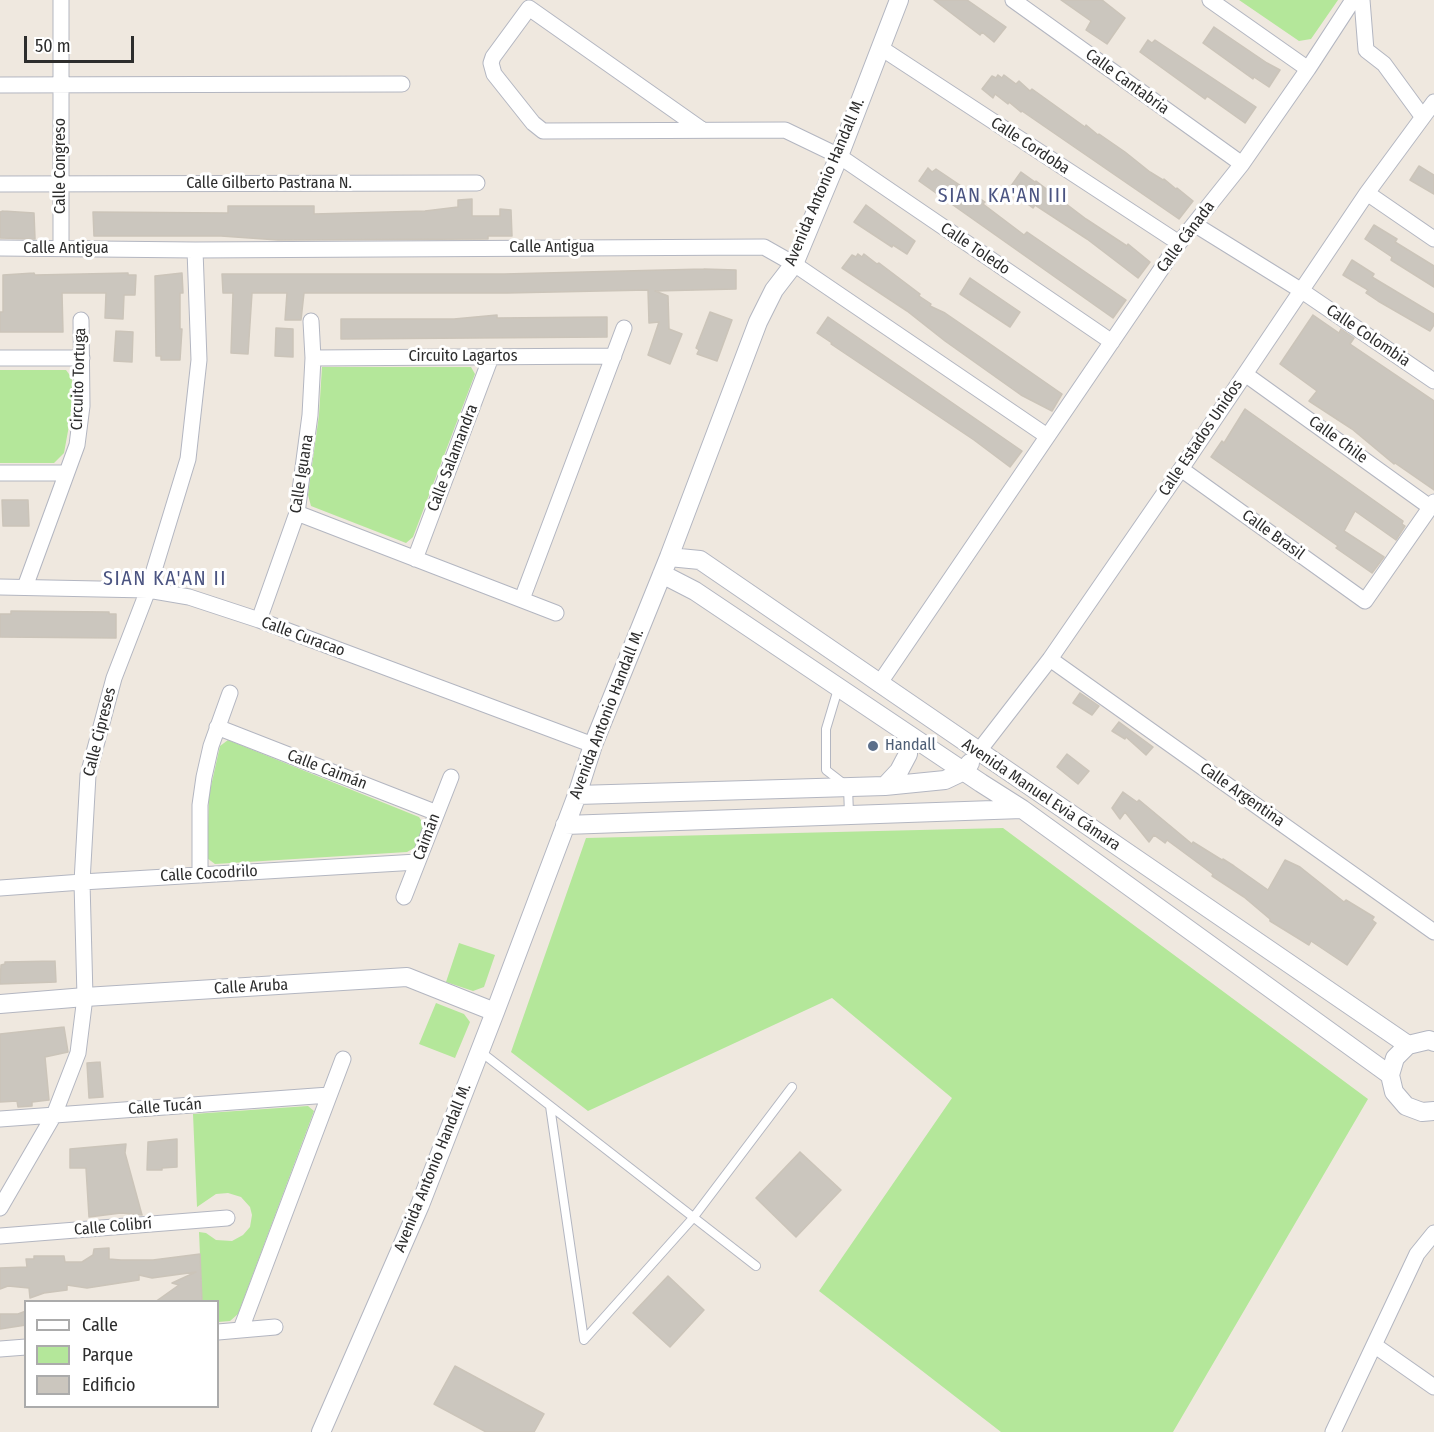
<!DOCTYPE html>
<meta charset="utf-8">
<style>
body{margin:0}
#map{position:relative;width:1434px;height:1432px;overflow:hidden;background:#efe8df;font-family:"Fira Sans Condensed",sans-serif}
canvas{display:block}
.legend{position:absolute;left:24px;top:1300px;width:195px;height:108px;box-sizing:border-box;background:#fff;border:2px solid #ababab;margin:0;padding:8px 10px;list-style:none;font-size:18px;color:#2d2d2d}
.legend li{display:flex;align-items:center;gap:12px;height:30px}
.legend b{width:30px;border:2px solid #ababab}
.scale{position:absolute;left:24px;top:36px;width:110px;height:27px;box-sizing:border-box;border:3px solid #2d2d2d;border-top:0;padding-left:8px;font-size:18px;line-height:21px;white-space:nowrap;color:#2d2d2d;-webkit-text-stroke:4px #fff;paint-order:stroke}
</style>
<div id="map">
<canvas width="1434" height="1432"></canvas>
<ul class="legend">
<li><b style="height:8px;background:#fff"></b>Calle</li>
<li><b style="height:16px;background:#b4e79a"></b>Parque</li>
<li><b style="height:16px;background:#cbc6be"></b>Edificio</li>
</ul>
<div class="scale">50 m</div>
</div>
<script>
const ctx = document.querySelector('canvas').getContext('2d');
ctx.lineJoin = 'round';
function paint(path, color) { ctx.fillStyle = color; ctx.fill(path, 'evenodd'); }
const toPath = rows => new Path2D(rows.map(r => 'M' + r).join(''));
function trace(path, color, width, dash) { ctx.strokeStyle = color; ctx.lineWidth = width; ctx.lineCap = dash ? 'butt' : 'round'; ctx.setLineDash(dash || []); ctx.stroke(path); }
function write(font, color, halo, rows, align = 'center') {
  ctx.font = font + ' "Fira Sans Condensed",sans-serif'; ctx.lineWidth = 6; ctx.setLineDash([]); ctx.textBaseline = 'middle'; ctx.strokeStyle = halo; ctx.fillStyle = color; for (const [text, x, y, turn = 0] of rows) {
    ctx.save(); ctx.translate(x, y); ctx.rotate((+turn || 0) * Math.PI / 180); ctx.textAlign = isNaN(turn) ? turn : align; if (halo) ctx.strokeText(text, 0, 0); ctx.fillText(text, 0, 0); ctx.restore();
  }
}
paint(toPath([
 [1239,0,1338,0,1311,39,1299,41],
 [322,367,471,367,475,374,413,537,406,543,311,506,308,495,319,415],
 [0,370,66,370,72,378,72,409,64,453,54,463,0,463],
 [228,740,419,817,424,825,416,847,407,852,215,864,207,858,209,795,220,746],
 [1003,828,1368,1099,1173,1432,1001,1432,819,1291,952,1098,832,998,588,1111,511,1052,586,838],
 [459,943,495,955,484,987,473,991,446,982],
 [436,1003,464,1014,470,1022,455,1058,419,1044],
 [308,1106,314,1111,238,1314,230,1321,218,1322,218,1302,202,1301,199,1232,206,1233,216,1240,232,1241,243,1235,250,1227,252,1215,250,1207,241,1197,228,1193,216,1194,197,1207,193,1114]
]), '#b4e79a');
const building = toPath([
 [934,0,967,0,1006,27,994,42,982,32,980,35,934,0],
 [1061,0,1102,0,1125,18,1107,44,1086,30,1091,21,1061,0],
 [1214,27,1267,63,1280,70,1269,87,1254,77,1253,79,1203,43,1214,27],
 [1148,40,1152,43,1155,40,1256,107,1245,123,1207,96,1205,99,1140,52,1148,40],
 [998,75,1002,78,1004,75,1016,84,1019,81,1030,91,1032,89,1085,127,1086,125,1098,135,1099,134,1125,152,1150,172,1163,180,1164,179,1176,189,1177,188,1193,201,1179,219,1022,111,1021,112,1009,102,1008,104,995,94,993,98,982,89,992,76,996,78,998,75],
 [1419,166,1434,175,1434,194,1410,180,1419,166],
 [928,168,932,172,936,169,985,202,983,204,1024,235,1027,232,1126,300,1113,318,919,181,928,168],
 [1021,172,1035,182,1036,181,1086,219,1127,246,1128,244,1150,262,1138,278,1087,239,1035,205,1033,208,1014,194,1017,190,1011,186,1021,172],
 [472,199,472,216,500,216,500,209,511,210,512,236,488,236,488,239,278,240,221,236,94,236,93,212,228,213,228,206,314,206,314,214,425,211,458,207,458,200,472,199],
 [866,205,915,241,907,254,893,245,892,247,854,222,866,205],
 [3,211,34,213,35,239,0,238,0,212,3,211],
 [1374,225,1397,239,1395,242,1434,266,1434,287,1391,260,1392,257,1365,239,1374,225],
 [858,254,862,257,864,254,877,264,879,263,920,294,919,296,931,304,930,306,945,313,980,337,1062,394,1052,411,1021,395,945,341,907,311,842,268,852,255,856,257,858,254],
 [1352,260,1374,274,1372,277,1434,314,1434,325,1430,331,1378,301,1366,293,1368,290,1343,275,1352,260],
 [704,269,736,270,736,289,655,291,668,296,669,329,682,334,670,364,648,355,659,322,649,323,648,290,507,293,304,293,301,320,285,320,287,293,252,293,248,354,231,353,233,293,223,293,222,274,504,274,704,269],
 [34,273,35,275,128,273,128,275,136,275,135,295,124,295,123,319,105,318,106,293,62,293,63,332,0,332,0,312,3,312,3,275,34,273],
 [182,273,183,293,180,293,180,329,182,329,180,360,161,360,161,356,156,356,155,276,182,273],
 [970,278,1020,312,1010,327,960,294,970,278],
 [710,312,732,320,717,361,697,354,699,350,696,348,710,312],
 [497,315,497,318,607,317,607,337,341,339,341,319,454,319,497,315],
 [1313,315,1339,333,1341,329,1354,338,1350,344,1434,401,1434,490,1395,463,1394,464,1352,429,1309,401,1317,391,1280,364,1313,315],
 [828,317,1022,451,1010,467,974,440,831,344,832,343,817,333,828,317],
 [276,328,293,329,293,357,275,356,276,328],
 [116,331,133,332,132,362,114,361,116,331],
 [1245,409,1403,521,1402,524,1405,526,1396,540,1355,511,1344,531,1384,557,1372,573,1336,548,1338,546,1211,457,1222,441,1224,443,1245,409],
 [2,500,28,500,29,526,3,526,2,500],
 [11,611,109,612,109,614,116,614,116,638,0,637,0,614,11,614,11,611],
 [1080,693,1099,706,1092,715,1073,703,1080,693],
 [1119,722,1153,747,1146,755,1126,737,1125,739,1112,731,1119,722],
 [1067,754,1089,771,1078,784,1057,767,1067,754],
 [1123,792,1137,802,1139,800,1192,844,1193,842,1222,860,1223,859,1234,866,1268,890,1285,860,1300,867,1344,902,1346,900,1374,917,1372,920,1376,923,1347,965,1311,941,1309,945,1270,921,1270,919,1244,897,1212,876,1213,874,1167,840,1165,843,1154,835,1149,842,1125,812,1120,819,1112,808,1123,792],
 [55,961,56,982,0,984,1,965,5,964,5,962,55,961],
 [64,1027,68,1052,45,1057,49,1100,32,1102,32,1106,18,1107,17,1101,0,1102,0,1034,64,1027],
 [100,1062,103,1097,89,1098,87,1063,100,1062],
 [177,1139,177,1167,162,1168,162,1170,147,1170,148,1142,177,1139],
 [126,1144,125,1153,142,1215,121,1213,89,1217,86,1168,70,1168,70,1149,126,1144],
 [800,1152,841,1190,796,1237,756,1198,800,1152],
 [109,1248,109,1259,121,1260,153,1260,200,1254,202,1302,155,1302,179,1285,172,1283,196,1272,152,1278,139,1275,139,1280,87,1288,67,1285,67,1290,44,1293,30,1298,29,1288,8,1286,0,1289,0,1268,27,1267,26,1259,34,1259,34,1256,64,1256,65,1262,82,1262,93,1255,94,1249,109,1248],
 [668,1276,704,1310,670,1347,633,1313,668,1276],
 [26,1311,26,1325,0,1329,0,1314,18,1314,26,1311],
 [455,1366,544,1414,534,1432,486,1432,434,1404,455,1366]
]);
paint(building, '#cbc6be');
trace(building, '#cbc4b9', 1.5);
const service = toPath([
 [838,689,826,729,826,770,848,787,849,814],
 [481,1052,756,1266],
 [550,1106,584,1340,693,1218,792,1087]
]);
const minor = toPath([
 [61,0,61,248],
 [1013,0,1242,164],
 [1210,0,1308,69],
 [1362,0,1366,50,1384,64,1422,116],
 [881,48,1179,243],
 [0,85,402,84],
 [701,129,529,8,493,57,491,63,494,74,533,123,543,131,785,130,839,156,1112,342],
 [0,184,477,183],
 [1367,193,1434,239],
 [1194,224,1302,291,1434,381],
 [0,248,195,250,764,247,794,264,1047,436],
 [0,358,82,358],
 [313,358,614,356],
 [1245,374,1430,507],
 [1181,469,1365,601,1434,502],
 [0,473,66,473],
 [297,513,556,613],
 [415,559,491,357],
 [0,587,148,590,189,597,259,620,593,745],
 [25,587,77,445,82,406,81,320],
 [522,599,624,328],
 [259,620,297,513,310,415,313,358,311,321],
 [1050,659,1434,932],
 [879,684,1179,243,1242,164,1308,69,1353,0],
 [217,727,437,813],
 [978,752,1050,659,1181,469,1367,193,1434,102],
 [200,875,200,805,204,777,211,746,230,693],
 [0,888,82,882,417,862],
 [404,897,451,777],
 [0,1119,329,1095],
 [0,1208,54,1115,78,1053,85,997,82,882,88,775,114,678,148,590,188,459,199,360,195,250],
 [0,1236,227,1218],
 [241,1329,343,1059],
 [218,1332,275,1327],
 [1374,1345,1434,1387],
 [0,1349,26,1347],
 [1333,1432,1417,1254,1434,1233]
]);
const tertiary = toPath([
 [669,557,700,560,1408,1045],
 [662,574,695,591,981,783,1022,809,1390,1075],
 [885,786,899,771,908,754,907,734],
 [577,795,885,786,945,780,964,771,970,763],
 [565,825,1022,809],
 [0,1004,85,997,407,977,495,1012],
 [1434,1042,1429,1040,1408,1045,1395,1058,1390,1075,1394,1092,1406,1106,1422,1112,1434,1111],
 [321,1432,420,1205,495,1012,577,795,593,745,669,557,758,322,774,290,794,264,839,156,899,0]
]);
trace(service, '#b3b6c1', 10);
trace(minor, '#b3b6c1', 17);
trace(tertiary, '#b3b6c1', 20);
trace(service, '#fff', 8);
trace(minor, '#fff', 15);
trace(tertiary, '#fff', 18);
for (const [x, y, r, color] of [
 [873,746,6,"#5c6f8a"]
]) { const dot = new Path2D(); dot.arc(x, y, r, 0, 2 * Math.PI); ctx.fillStyle = color; ctx.fill(dot); trace(dot, '#fff', 2); }
write('16px', '#2d2d2d', '#fff', [
 ["Calle Cantabria",1127,82,36],
 ["Calle Cordoba",1030,146,33],
 ["Calle Congreso",61,166,-90],
 ["Avenida Antonio Handall M.",825,182,-67],
 ["Calle Gilberto Pastrana N.",269,184],
 ["Calle Cánada",1186,237,-53],
 ["Calle Antigua",552,248],
 ["Calle Antigua",66,249],
 ["Calle Toledo",975,249,34],
 ["Calle Colombia",1368,336,34],
 ["Circuito Lagartos",463,357],
 ["Circuito Tortuga",79,379,-88],
 ["Calle Estados Unidos",1201,438,-56],
 ["Calle Chile",1338,440,36],
 ["Calle Salamandra",453,458,-69],
 ["Calle Iguana",302,474,-81],
 ["Calle Brasil",1273,535,36],
 ["Calle Curacao",303,637,20],
 ["Avenida Antonio Handall M.",607,714,-69],
 ["Calle Cipreses",100,732,-76],
 ["Calle Caimán",327,770,21],
 ["Avenida Manuel Evia Cámara",1041,795,34],
 ["Calle Argentina",1242,795,35],
 ["Caimán",427,837,-69],
 ["Calle Cocodrilo",209,874,-3],
 ["Calle Aruba",251,987,-3],
 ["Calle Tucán",165,1107,-4],
 ["Avenida Antonio Handall M.",433,1168,-68],
 ["Calle Colibrí",113,1227,-5]
]);
write('16px', '#4e5e75', '#fff', [
 ["Handall",885,746]
], 'left');
ctx.letterSpacing = '1.5px';
write('20px', '#4b5481', '#fff', [
 ["SIAN KA'AN III",1003,196],
 ["SIAN KA'AN II",165,579]
]);
ctx.letterSpacing = '0px';
</script>
